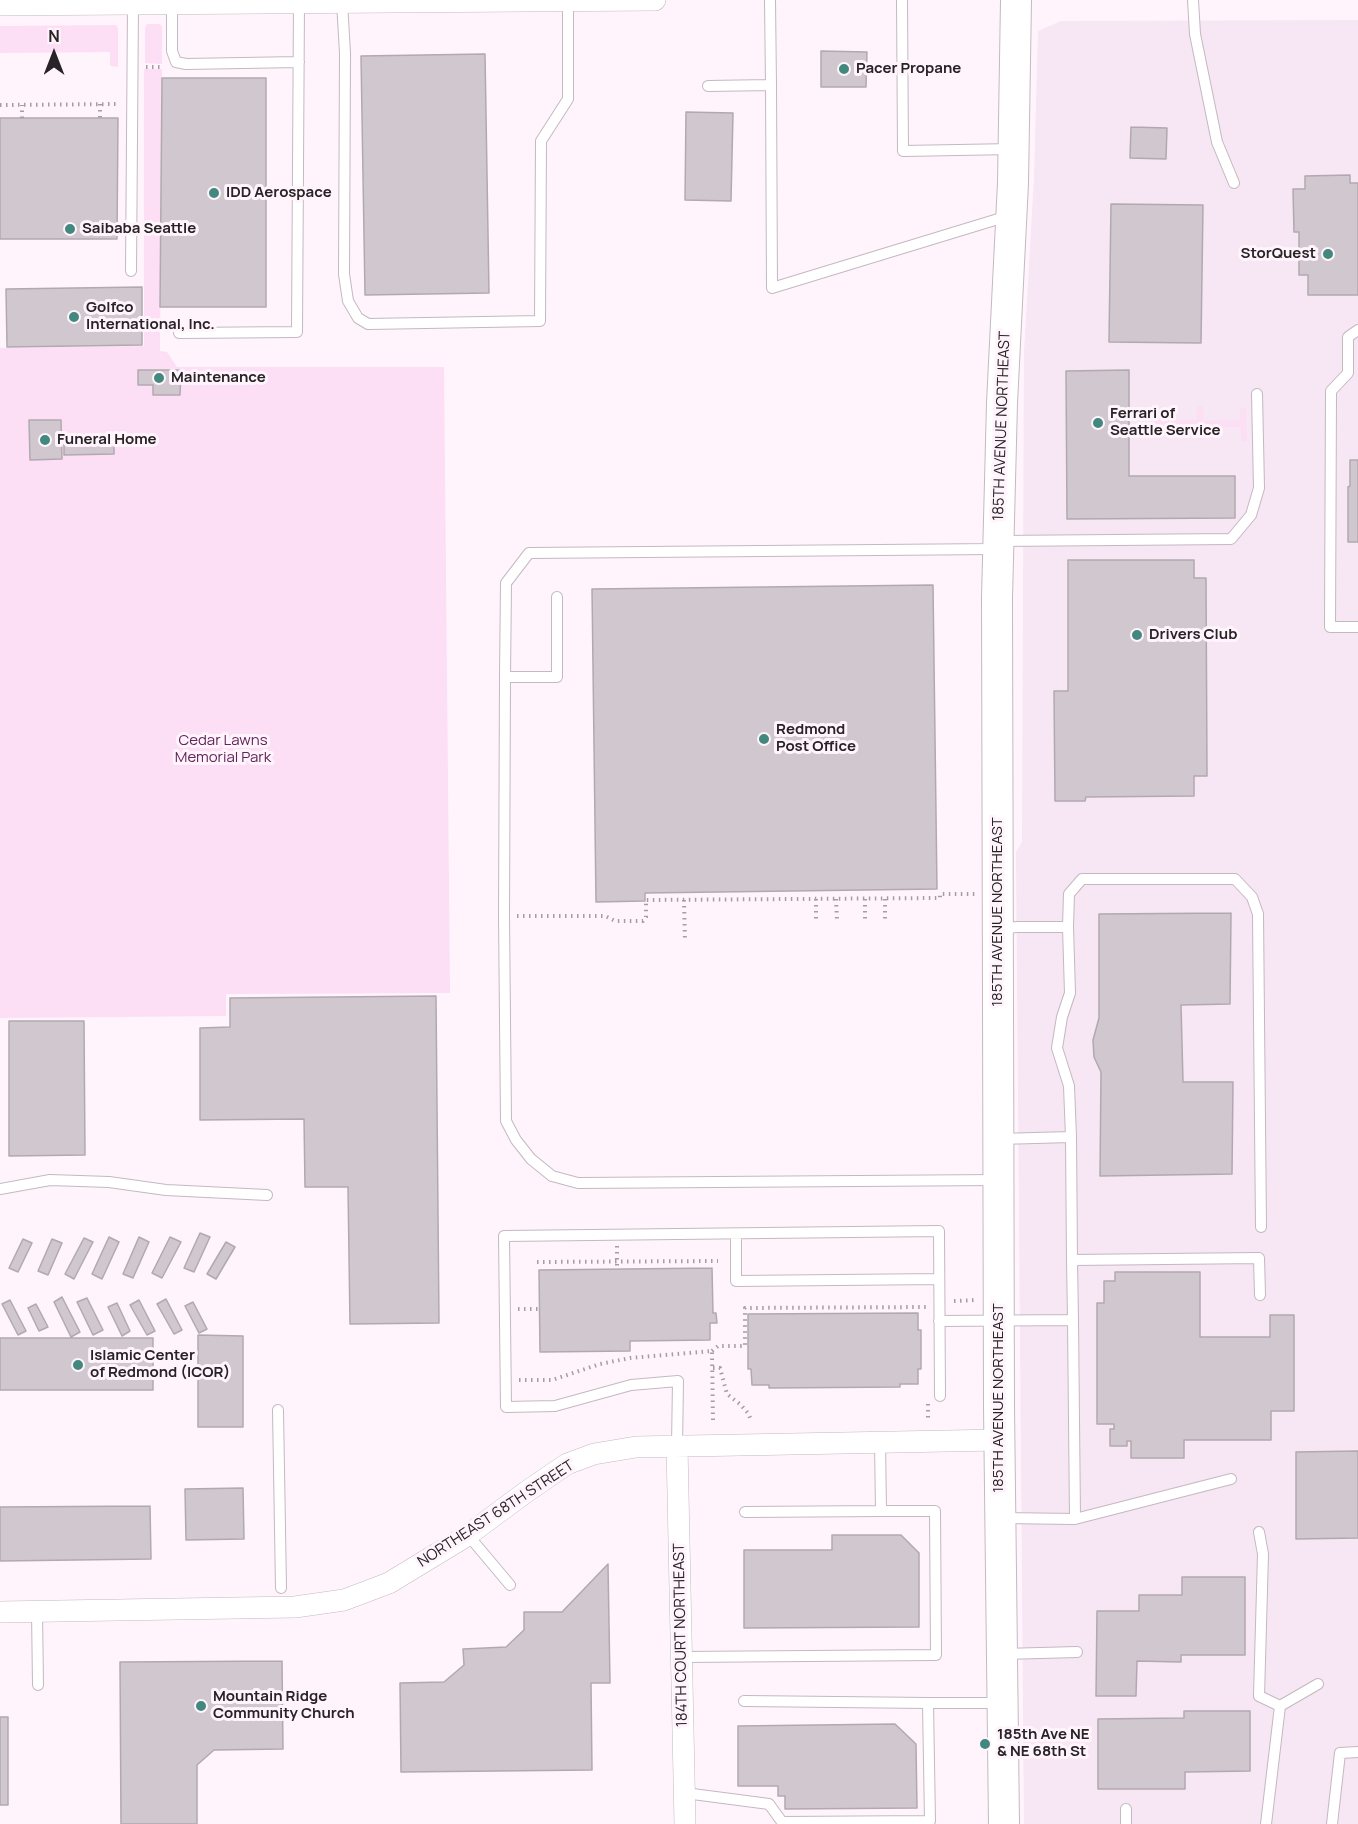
<!DOCTYPE html>
<style>
body{margin:0}
#map{position:relative;width:1358px;height:1824px;overflow:hidden;background:#fff4fc;font-family:Manrope,sans-serif}
canvas{display:block}
.north{position:absolute;left:24px;top:24px;width:60px;height:60px;-webkit-text-stroke:4px #fff4fc;paint-order:stroke;rotate:0deg;font-size:16px;font-weight:700;line-height:24px;text-align:center;color:#272326}
.north::after{content:'';display:block;margin:auto;width:21px;height:27px;background:#272326;clip-path:polygon(50% 0,100% 100%,50% 72%,0 100%)}
</style>
<div id="map">
<canvas width="1358" height="1824"></canvas>
<div class="north">N</div>
</div>
<script>
const ctx = document.querySelector('canvas').getContext('2d');
ctx.lineJoin = 'round';
function paint(path, color) { ctx.fillStyle = color; ctx.fill(path, 'evenodd'); }
const toPath = rows => new Path2D(rows.map(r => 'M' + r).join(''));
function trace(path, color, width, dash) { ctx.strokeStyle = color; ctx.lineWidth = width; ctx.lineCap = dash ? 'butt' : 'round'; ctx.setLineDash(dash || []); ctx.stroke(path); }
function write(font, color, halo, rows, align = 'center') {
  ctx.font = font + ' Manrope,sans-serif'; ctx.lineWidth = 6; ctx.setLineDash([]); ctx.textBaseline = 'middle'; ctx.strokeStyle = halo; ctx.fillStyle = color; for (const [text, x, y, turn = 0] of rows) {
    ctx.save(); ctx.translate(x, y); ctx.rotate((+turn || 0) * Math.PI / 180); ctx.textAlign = isNaN(turn) ? turn : align; if (halo) ctx.strokeText(text, 0, 0); ctx.fillText(text, 0, 0); ctx.restore();
  }
}
paint(toPath([
 [1358,20,1358,1824,1024,1824,1016,852,1022,842,1024,352,1034,178,1038,31,1061,21]
]), '#f7e6f3');
paint(toPath([
 [147,24,160,24,162,27,162,64,145,63,145,28],
 [116,25,118,28,118,67,110,66,110,52,0,53,0,26],
 [144,69,162,69,160,351,167,352,177,367,444,367,450,993,226,994,226,1016,0,1018,0,348,144,346],
 [1200,406,1203,408,1203,421,1240,420,1240,409,1243,407,1246,409,1247,440,1243,442,1241,439,1241,427,1203,427,1203,439,1200,441,1198,438,1198,427,1161,427,1161,439,1157,441,1154,438,1155,409,1157,407,1161,410,1161,420,1197,420,1197,407]
]), '#fcdef5');
const building = toPath([
 [821,51,867,52,866,87,821,87,821,51],
 [485,54,489,293,365,295,361,56,485,54],
 [162,78,266,78,266,307,160,307,162,78],
 [686,112,733,113,731,201,685,200,686,112],
 [0,118,118,118,117,239,0,239,0,118],
 [1131,127,1167,128,1166,159,1130,158,1131,127],
 [1350,175,1350,183,1358,183,1358,295,1308,295,1308,275,1299,275,1299,232,1294,232,1293,189,1305,189,1305,176,1350,175],
 [1111,204,1203,205,1201,343,1109,342,1111,204],
 [142,287,142,345,7,347,6,289,142,287],
 [138,370,181,370,180,395,153,395,153,385,138,385,138,370],
 [1129,370,1129,476,1235,476,1235,518,1067,519,1066,371,1129,370],
 [29,420,61,420,62,459,30,460,29,420],
 [114,443,114,454,64,455,64,444,114,443],
 [1350,460,1358,460,1358,542,1348,542,1348,487,1350,486,1350,460],
 [1068,560,1194,560,1194,578,1206,578,1207,776,1194,776,1194,796,1086,797,1085,801,1055,801,1054,691,1068,691,1068,560],
 [933,585,937,889,645,893,645,901,596,902,592,589,933,585],
 [1231,913,1230,1004,1181,1005,1183,1082,1233,1082,1232,1174,1100,1176,1101,1072,1094,1057,1093,1040,1099,1018,1099,914,1231,913],
 [436,996,439,1323,350,1324,348,1187,305,1187,304,1119,200,1120,200,1028,230,1027,230,998,436,996],
 [9,1021,84,1021,85,1155,9,1156,9,1021],
 [200,1233,210,1237,194,1272,184,1268,200,1233],
 [109,1237,119,1242,102,1279,92,1274,109,1237],
 [139,1237,149,1242,133,1278,123,1274,139,1237],
 [170,1237,181,1242,162,1278,152,1273,170,1237],
 [84,1238,93,1242,74,1279,65,1274,84,1238],
 [23,1239,32,1243,18,1272,9,1268,23,1239],
 [52,1239,62,1243,48,1275,38,1271,52,1239],
 [226,1242,235,1247,216,1279,207,1274,226,1242],
 [712,1268,713,1313,716,1313,717,1323,710,1323,710,1340,630,1341,630,1351,540,1352,539,1270,712,1268],
 [1115,1272,1200,1272,1200,1337,1270,1337,1270,1315,1294,1315,1294,1411,1271,1411,1271,1440,1184,1440,1184,1458,1131,1458,1131,1441,1127,1441,1127,1446,1110,1446,1110,1429,1114,1429,1114,1424,1097,1424,1097,1303,1104,1303,1104,1281,1115,1281,1115,1272],
 [62,1297,80,1332,71,1337,54,1302,62,1297],
 [87,1298,103,1330,93,1335,77,1302,87,1298],
 [166,1299,182,1330,174,1334,157,1304,166,1299],
 [10,1300,26,1331,18,1335,2,1304,10,1300],
 [139,1300,155,1331,147,1335,130,1305,139,1300],
 [193,1302,207,1329,199,1333,185,1306,193,1302],
 [117,1303,130,1331,122,1336,108,1307,117,1303],
 [36,1304,48,1327,39,1331,28,1308,36,1304],
 [918,1313,918,1330,921,1330,921,1369,918,1369,918,1384,900,1384,900,1387,769,1388,769,1385,752,1385,751,1369,748,1369,748,1314,918,1313],
 [198,1335,243,1336,243,1427,198,1427,198,1335],
 [0,1338,153,1338,153,1390,0,1390,0,1338],
 [1358,1451,1358,1538,1296,1539,1296,1452,1358,1451],
 [243,1488,244,1539,186,1540,185,1489,243,1488],
 [150,1506,151,1559,0,1561,0,1507,150,1506],
 [832,1535,901,1535,919,1553,919,1627,744,1628,744,1550,832,1550,832,1535],
 [608,1564,610,1683,591,1683,592,1770,401,1772,400,1683,444,1682,464,1665,463,1649,506,1647,524,1630,524,1612,562,1612,608,1564],
 [1182,1577,1245,1577,1245,1655,1181,1655,1181,1662,1137,1661,1136,1696,1096,1696,1097,1611,1139,1611,1139,1595,1182,1595,1182,1577],
 [282,1661,283,1749,214,1750,197,1765,197,1824,121,1824,120,1662,282,1661],
 [1184,1711,1250,1711,1250,1771,1185,1772,1185,1789,1098,1789,1098,1719,1184,1718,1184,1711],
 [0,1717,8,1717,8,1805,0,1805,0,1717],
 [895,1724,916,1744,917,1808,785,1809,785,1796,778,1796,778,1786,738,1786,738,1726,895,1724]
]);
paint(building, '#d1c7cf');
trace(building, '#b2a9b0', 1.5);
const lane = toPath([
 [902,0,903,151,1013,149],
 [1193,0,1195,34,1217,142,1234,183],
 [342,2,345,53,344,274,348,301,358,318,368,324,540,321,541,141,568,99,568,1],
 [172,3,172,51,176,62,186,64,299,62],
 [771,85,772,288,1008,216],
 [708,86,771,85,770,0],
 [131,271,133,4],
 [1358,330,1348,337,1348,373,1331,391,1330,627,1358,627],
 [179,333,297,332,299,2],
 [999,541,1231,539,1251,515,1259,488,1257,394],
 [557,597,557,677,505,677,506,583,529,553,995,549],
 [505,677,504,916,506,1121,516,1140,531,1159,552,1176,578,1183,997,1180],
 [1068,927,1069,894,1082,879,1235,879,1252,897,1258,914,1261,1227],
 [998,929,1017,927,1068,927,1070,993,1062,1017,1057,1048,1069,1086,1071,1137,999,1139],
 [1071,1137,1072,1260],
 [0,1189,50,1180,109,1182,166,1190,267,1195],
 [736,1234,736,1281,939,1279],
 [939,1321,1073,1320,1072,1260,1259,1258,1260,1295],
 [278,1410,281,1588],
 [677,1446,678,1381,631,1385,555,1406,506,1407,504,1236,939,1231,940,1396],
 [745,1512,881,1511,880,1441],
 [1001,1518,1075,1519,1073,1320],
 [1075,1519,1231,1479],
 [1259,1532,1263,1554,1259,1696,1280,1706],
 [468,1535,510,1585],
 [37,1611,38,1685],
 [1003,1654,1077,1652],
 [682,1657,936,1655,935,1511,881,1511],
 [928,1703,1000,1703],
 [1280,1706,1318,1684],
 [685,1793,769,1804,782,1822,930,1821,928,1703,744,1701],
 [1126,1809,1126,1824],
 [1266,1824,1280,1706],
 [1332,1824,1340,1753,1358,1752]
]);
const street = toPath([
 [0,5,655,0],
 [677,1446,685,1824],
 [0,1612,295,1607,344,1600,389,1583,468,1535,526,1492,567,1464,594,1454,636,1447,999,1440]
]);
const secondary = toPath([
 [1004,1824,999,1406,997,598,1002,403,1013,183,1016,0]
]);
trace(lane, '#c3b9c0', 12);
trace(street, '#c3b9c0', 22);
trace(secondary, '#c3b9c0', 32);
trace(toPath([
 [146,67,162,67],
 [100,104,100,118],
 [0,105,120,104],
 [22,118,22,105],
 [816,899,816,920],
 [836,899,837,920],
 [865,899,865,920],
 [885,899,885,919],
 [684,900,685,942],
 [517,916,605,916,615,921,643,921,646,917,646,900,940,898,940,894,976,894],
 [617,1246,617,1269],
 [537,1262,718,1261],
 [954,1301,976,1300],
 [518,1309,540,1309],
 [712,1351,718,1346,745,1346,745,1308,927,1307],
 [713,1368,720,1368,727,1394,741,1405,748,1413,751,1420],
 [519,1380,552,1380,600,1364,630,1358,712,1351,713,1421],
 [928,1404,928,1419]
]), '#a59da3', 4, [1.5, 4.5]);
trace(lane, '#fff', 10);
trace(street, '#fff', 21);
trace(secondary, '#fff', 30);
for (const [x, y, r, color] of [
 [844,69,6,"#43887e"],
 [214,193,6,"#43887e"],
 [70,229,6,"#43887e"],
 [1328,254,6,"#43887e"],
 [74,317,6,"#43887e"],
 [159,378,6,"#43887e"],
 [1098,423,6,"#43887e"],
 [45,440,6,"#43887e"],
 [1137,635,6,"#43887e"],
 [764,739,6,"#43887e"],
 [78,1365,6,"#43887e"],
 [201,1706,6,"#43887e"],
 [985,1744,6,"#43887e"]
]) { const dot = new Path2D(); dot.arc(x, y, r, 0, 2 * Math.PI); ctx.fillStyle = color; ctx.fill(dot); trace(dot, '#fff4fc', 2); }
write('bold 15px', '#272326', '#fff4fc', [
 ["Pacer Propane",856,69],
 ["IDD Aerospace",226,193],
 ["Saibaba Seattle",82,229],
 ["StorQuest",1316,254,"right"],
 ["Golfco",86,308],
 ["International, Inc.",86,325],
 ["Maintenance",171,378],
 ["Ferrari of",1110,414],
 ["Seattle Service",1110,431],
 ["Funeral Home",57,440],
 ["Drivers Club",1149,635],
 ["Redmond",776,730],
 ["Post Office",776,747],
 ["Islamic Center",90,1356],
 ["of Redmond (ICOR)",90,1373],
 ["Mountain Ridge",213,1697],
 ["Community Church",213,1714],
 ["185th Ave NE",997,1735],
 ["& NE 68th St",997,1752]
], 'left');
write('15px', '#272326', '#fff4fc', [
 ["185TH AVENUE NORTHEAST",1002,426,-88],
 ["185TH AVENUE NORTHEAST",998,912,-90],
 ["185TH AVENUE NORTHEAST",999,1398,-90],
 ["NORTHEAST 68TH STREET",496,1514,-33],
 ["184TH COURT NORTHEAST",681,1635,-91]
]);
write('15px', '#622459', '#fff4fc', [
 ["Cedar Lawns",223,741],
 ["Memorial Park",223,758]
]);
</script>
